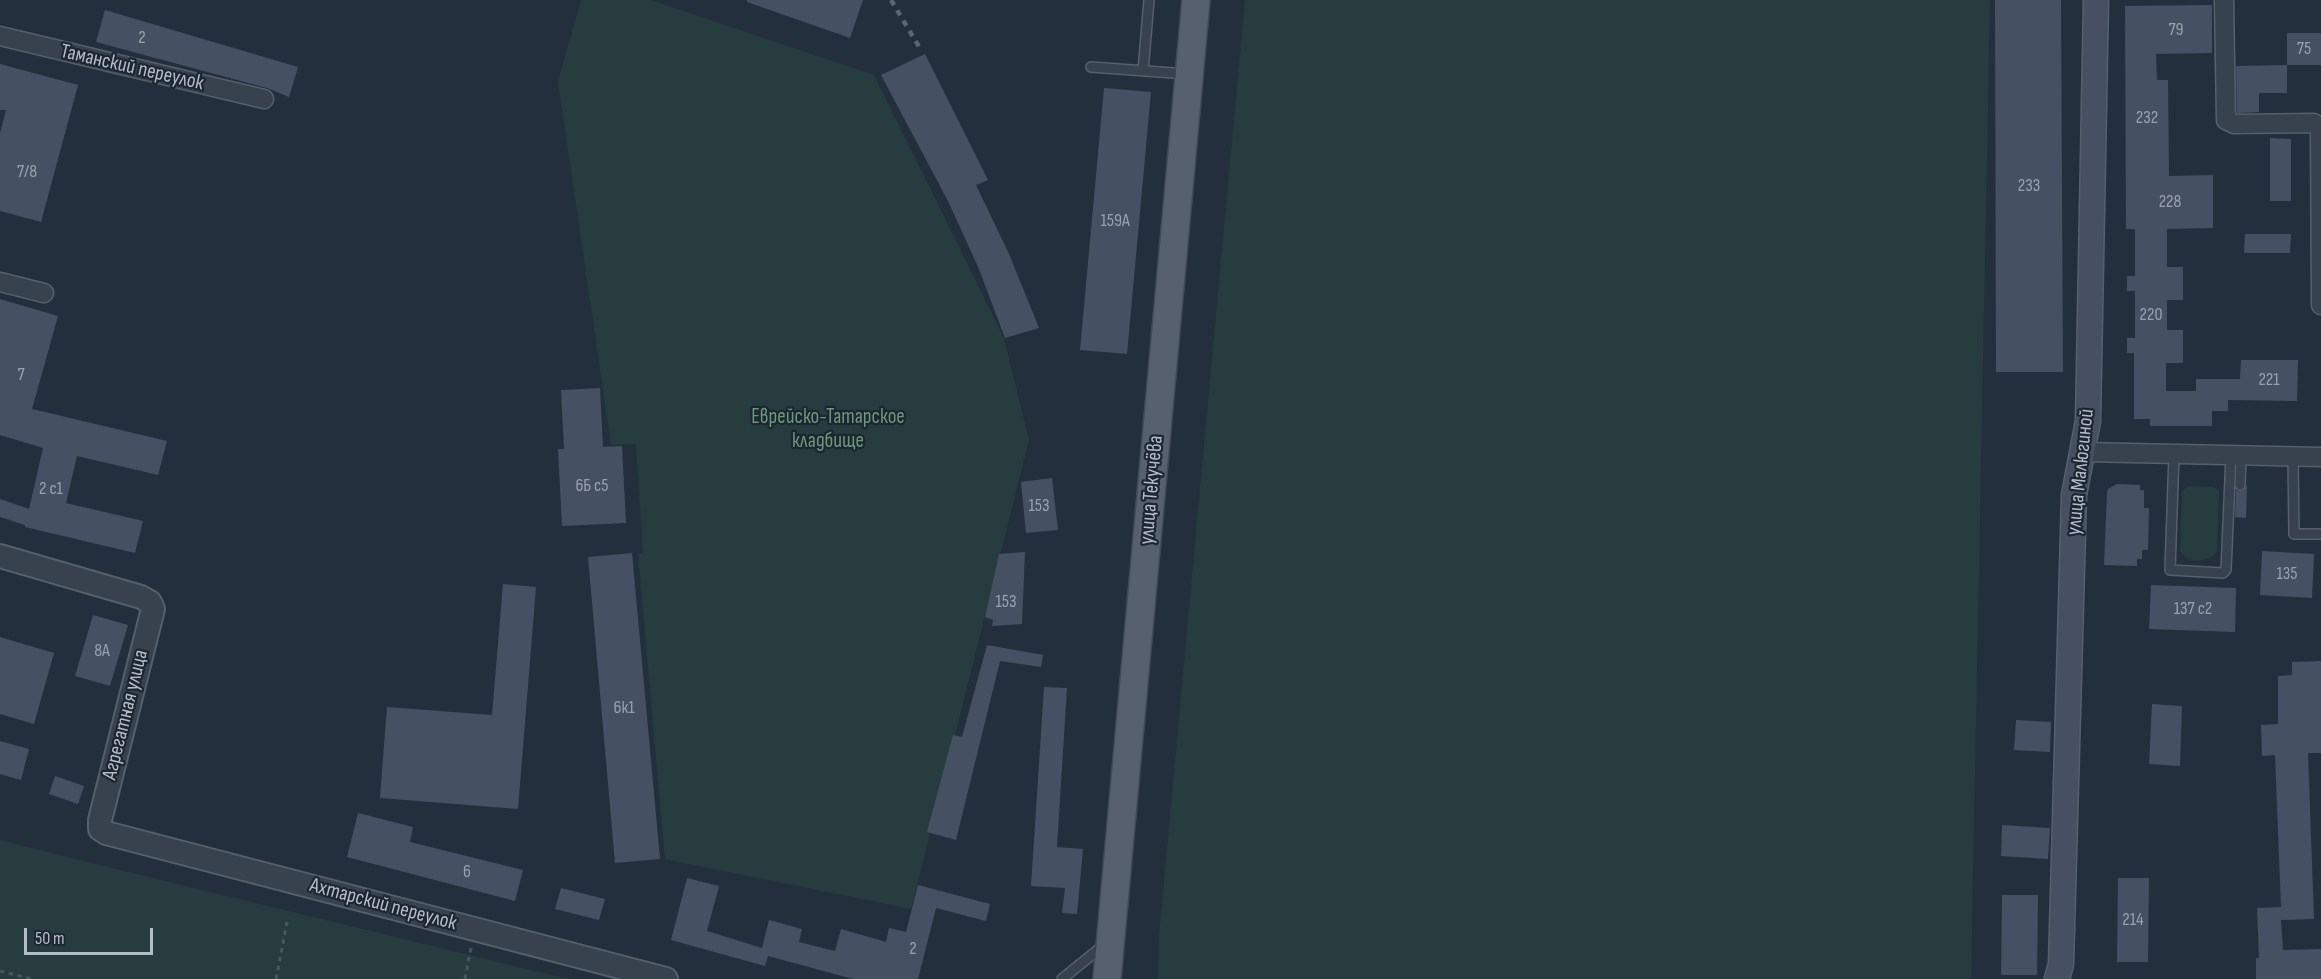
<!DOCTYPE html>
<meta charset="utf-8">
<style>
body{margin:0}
#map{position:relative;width:2321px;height:979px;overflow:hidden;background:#242f3e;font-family:"Sofia Sans Condensed",sans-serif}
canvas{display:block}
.scale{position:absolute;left:24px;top:928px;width:129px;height:27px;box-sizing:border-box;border:3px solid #b4bcc9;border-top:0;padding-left:8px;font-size:18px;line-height:21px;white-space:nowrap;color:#b4bcc9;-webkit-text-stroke:4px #1d2633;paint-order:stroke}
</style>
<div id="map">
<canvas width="2321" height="979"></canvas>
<div class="scale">50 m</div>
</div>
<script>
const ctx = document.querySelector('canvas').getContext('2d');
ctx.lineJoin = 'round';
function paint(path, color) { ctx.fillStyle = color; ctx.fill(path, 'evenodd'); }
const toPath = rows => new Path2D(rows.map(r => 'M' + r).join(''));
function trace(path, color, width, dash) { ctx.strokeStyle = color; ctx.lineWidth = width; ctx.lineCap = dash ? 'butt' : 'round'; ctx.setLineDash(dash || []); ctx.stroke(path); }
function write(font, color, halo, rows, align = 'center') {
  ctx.font = font + ' "Sofia Sans Condensed",sans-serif'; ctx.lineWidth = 4.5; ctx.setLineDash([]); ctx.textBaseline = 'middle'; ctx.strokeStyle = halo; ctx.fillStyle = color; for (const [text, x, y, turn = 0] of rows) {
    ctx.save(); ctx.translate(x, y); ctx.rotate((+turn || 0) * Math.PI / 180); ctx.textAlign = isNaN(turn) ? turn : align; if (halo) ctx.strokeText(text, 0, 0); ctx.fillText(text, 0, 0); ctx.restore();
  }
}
paint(toPath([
 [581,0,650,0,874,75,1004,338,1029,440,911,909,665,859,638,554,643,553,636,444,611,445,558,81],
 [1245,0,1990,0,1971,979,1158,979,1159,935],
 [2188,486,2214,487,2219,491,2217,552,2212,557,2200,561,2188,559,2180,551,2182,491],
 [0,840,75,859,568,979,0,979]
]), '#263c3f');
paint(toPath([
 [747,0,863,0,850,38,747,2],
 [1995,0,2061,0,2063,372,1996,372],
 [2212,5,2212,53,2156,54,2157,80,2168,80,2169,176,2213,175,2213,228,2167,229,2167,267,2183,267,2183,300,2167,300,2167,330,2183,330,2183,363,2166,363,2166,391,2196,391,2196,379,2240,379,2241,360,2298,360,2297,401,2228,400,2228,411,2212,411,2212,426,2150,426,2150,419,2134,419,2134,353,2127,353,2127,338,2135,338,2135,291,2127,291,2127,276,2135,276,2135,229,2126,229,2125,6],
 [105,10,298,67,289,97,267,88,96,42],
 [2287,33,2321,33,2321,65,2287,65],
 [925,54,988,180,976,185,1009,254,1039,328,1005,338,979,269,948,201,881,75],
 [0,64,78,85,41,222,0,211,0,133,6,110,0,110],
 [2287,65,2287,93,2259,93,2259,112,2237,113,2236,66],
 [1104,88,1151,92,1127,354,1080,350],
 [2270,138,2291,139,2291,201,2270,201],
 [2245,234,2291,234,2290,253,2244,253],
 [0,299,58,316,32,409,167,441,158,475,77,456,66,503,143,521,135,553,25,527,25,525,0,517,0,499,29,509,43,448,0,435],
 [600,388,603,447,622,446,626,523,562,526,558,449,564,449,561,390],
 [1052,478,1058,530,1026,533,1021,482],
 [2117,484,2140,485,2140,490,2144,490,2144,508,2149,508,2148,550,2142,550,2142,559,2137,559,2137,566,2104,565,2107,493,2108,489],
 [2247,485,2246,518,2235,517,2236,491,2243,491],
 [2262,551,2314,554,2312,598,2260,595],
 [1025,552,1022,624,992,626,993,620,985,617,999,554],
 [632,553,660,859,615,863,588,557],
 [503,584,536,587,518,809,380,798,387,707,492,715],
 [2151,585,2236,588,2235,632,2149,629],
 [93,615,128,625,110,686,75,676],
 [0,637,54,653,34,724,0,714],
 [987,645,1043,655,1041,667,1000,661,956,840,927,832,953,735,962,737],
 [2321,661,2321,753,2308,753,2314,919,2281,920,2283,950,2321,949,2321,979,2256,979,2256,958,2259,958,2257,908,2281,907,2275,755,2262,756,2261,725,2278,724,2278,676,2292,675,2292,662],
 [1044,687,1067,688,1057,847,1083,849,1077,914,1062,913,1065,888,1031,886],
 [2152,704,2182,706,2180,766,2149,764],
 [2016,720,2051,722,2050,752,2014,750],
 [0,741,29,749,21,780,0,774],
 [55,776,84,786,78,804,49,794],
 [358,813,413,827,410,842,523,870,515,901,347,857],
 [2002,825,2050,828,2048,859,2001,856],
 [687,878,719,886,707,931,762,948,769,920,802,929,799,942,835,951,841,929,886,942,889,928,906,932,918,885,990,904,986,921,936,908,918,979,853,979,768,956,765,966,671,940],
 [2118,878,2149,878,2148,962,2117,962],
 [561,888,605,899,599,920,555,909],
 [2002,895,2038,895,2037,975,2001,975]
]), '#455162');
const service = toPath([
 [1091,67,1187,74],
 [1143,71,1149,0],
 [2174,454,2170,570,2223,573,2226,570,2231,456],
 [2293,457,2294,534,2321,534],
 [2240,485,2241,456],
 [1062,979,1104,945]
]);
const minor = toPath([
 [2224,0,2226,120,2234,124,2314,123,2320,129,2321,305],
 [0,36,264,99],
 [0,282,44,293],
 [2083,452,2321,457]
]);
const tertiary = toPath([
 [0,556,141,597,150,602,153,609,100,820,100,829,106,833,666,979]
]);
const secondary = toPath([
 [2057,979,2061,964,2074,495,2088,421,2096,0]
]);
const primary = toPath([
 [1107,979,1196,0]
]);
trace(service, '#565f6c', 12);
trace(minor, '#565f6c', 21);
trace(tertiary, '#565f6c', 26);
trace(secondary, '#565f6c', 27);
trace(primary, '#414a57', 30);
trace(toPath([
 [0,971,32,979],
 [276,979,287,922],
 [465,979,471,948]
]), '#44595c', 3, [4.5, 4.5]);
trace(service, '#38414e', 9);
trace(minor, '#38414e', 18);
trace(tertiary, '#38414e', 22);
trace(secondary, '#465061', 24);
trace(primary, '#56606e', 27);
trace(toPath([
 [891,0,921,50]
]), '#5a6575', 4.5, [6, 6]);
write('18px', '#98a1af', null, [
 ["79",2176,30],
 ["2",142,38],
 ["75",2304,49],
 ["232",2147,118],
 ["7/8",27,172],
 ["233",2029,186],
 ["228",2170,202],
 ["159А",1115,221],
 ["220",2151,315],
 ["7",21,375],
 ["221",2269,380],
 ["6Б с5",592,486],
 ["2 с1",51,489],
 ["153",1039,506],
 ["135",2287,574],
 ["153",1006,602],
 ["137 с2",2193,609],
 ["8А",102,651],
 ["6к1",624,708],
 ["6",467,872],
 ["214",2133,920],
 ["2",913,949]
]);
write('21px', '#b4bcc9', '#1d2633', [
 ["Таманский переулок",132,68,13],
 ["улица Малюгиной",2081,472,-84],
 ["улица Текучёва",1152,490,-85],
 ["Агрегатная улица",126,715,-76],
 ["Ахтарский переулок",383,905,15]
]);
write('21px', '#6b9a76', '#1d2633', [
 ["Еврейско-Татарское",828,418],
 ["кладбище",828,442]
]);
</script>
